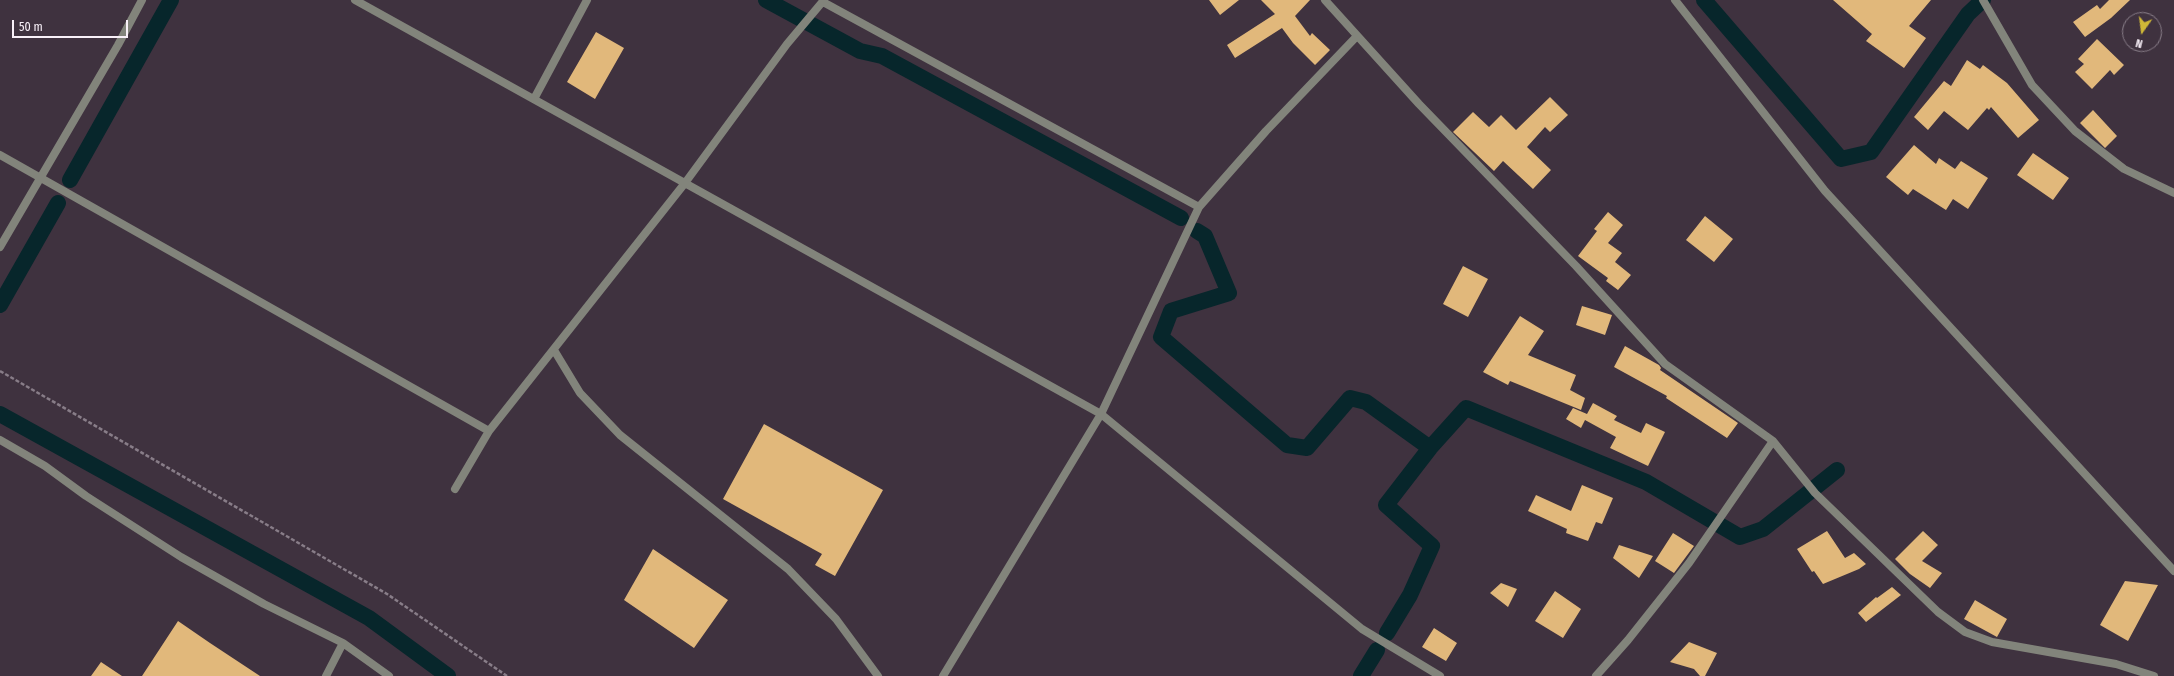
<!DOCTYPE html>
<style>
body{margin:0}
#map{position:relative;width:2174px;height:676px;overflow:hidden;background:#3f323f;font-family:"Fira Sans Condensed",sans-serif}
canvas{display:block}
.north{position:absolute;left:2122px;top:12px;width:40px;height:40px;box-sizing:border-box;background:#3f323f;border:1px solid #897e89;border-radius:50%;rotate:194deg;font-size:11px;font-weight:700;line-height:16px;text-align:center;color:#f8f0f8}
.north::after{content:'';display:block;margin:auto;width:14px;height:18px;background:#d0b837;clip-path:polygon(50% 0,100% 100%,50% 72%,0 100%)}
.scale{position:absolute;left:12px;top:20px;width:116px;height:18px;box-sizing:border-box;border:2px solid #f8f0f8;border-top:0;padding-left:5px;font-size:12px;line-height:14px;white-space:nowrap;color:#f8f0f8;-webkit-text-stroke:3px #3f323f;paint-order:stroke}
</style>
<div id="map">
<canvas width="2174" height="676"></canvas>
<div class="north">N</div>
<div class="scale">50 m</div>
</div>
<script>
const ctx = document.querySelector('canvas').getContext('2d');
ctx.lineJoin = 'round';
const toPath = rows => new Path2D(rows.map(r => 'M' + r).join(''));
function trace(path, color, width, dash) { ctx.strokeStyle = color; ctx.lineWidth = width; ctx.lineCap = dash ? 'butt' : 'round'; ctx.setLineDash(dash || []); ctx.stroke(path); }
function paint(path, color) { ctx.fillStyle = color; ctx.fill(path, 'evenodd'); }
trace(toPath([
 [766,0,860,51,882,56,1181,218],
 [1704,0,1841,159,1871,152,1968,14,1983,0],
 [70,180,171,0],
 [1197,231,1205,236,1229,293,1171,311,1161,337,1287,445,1307,448,1350,398,1366,402,1430,448],
 [0,305,58,203],
 [0,414,369,618,448,676],
 [1387,633,1410,595,1432,546,1386,505,1430,448,1466,408,1646,482,1740,537,1763,529,1837,470],
 [1361,676,1377,650]
]), '#07262b', 16);
paint(toPath([
 [1209,0,1239,0,1220,15],
 [1261,0,1310,0,1295,16,1310,36,1312,33,1330,50,1315,65,1293,43,1282,28,1235,58,1227,45,1275,14],
 [1833,0,1931,0,1909,26,1926,38,1904,68,1866,41,1872,34],
 [2109,0,2130,0,2111,18,2085,37,2073,22,2097,5,2100,9],
 [596,32,624,48,595,99,567,82],
 [2097,39,2124,65,2114,75,2110,70,2092,89,2075,72,2084,64,2078,59],
 [1967,60,1980,69,1983,65,2007,83,2039,120,2018,138,1991,107,1989,110,1987,108,1968,130,1944,111,1928,130,1914,117,1944,81,1951,86],
 [1550,97,1568,115,1550,132,1545,127,1527,147,1551,170,1533,189,1503,161,1494,171,1453,132,1473,112,1489,127,1501,115,1516,130],
 [2093,110,2117,136,2105,148,2080,123],
 [1914,145,1936,164,1939,158,1955,169,1961,161,1988,178,1968,209,1953,199,1946,210,1913,189,1908,195,1886,177],
 [2033,153,2069,178,2053,200,2017,175],
 [1608,212,1623,225,1608,243,1622,253,1615,262,1631,275,1618,290,1606,281,1608,278,1578,256,1597,231,1594,229],
 [1705,216,1733,239,1714,262,1686,240],
 [1463,266,1488,279,1468,317,1443,304],
 [1582,306,1612,315,1605,335,1576,325],
 [1520,316,1544,331,1528,355,1576,375,1570,390,1585,398,1581,410,1510,381,1508,385,1483,372],
 [1625,346,1659,365,1661,368,1660,370,1738,423,1727,438,1666,398,1667,396,1614,367],
 [1593,403,1617,416,1614,420,1641,433,1646,423,1665,432,1648,466,1610,448,1616,437,1585,420,1581,428,1566,419,1573,408,1587,414],
 [764,424,883,490,835,576,815,565,822,554,723,499],
 [1582,485,1613,498,1602,524,1596,522,1588,541,1566,533,1567,529,1528,511,1536,495,1571,511],
 [1827,531,1845,558,1854,553,1866,564,1859,569,1823,584,1814,571,1812,572,1797,549],
 [1923,531,1938,545,1922,561,1942,573,1930,588,1910,574,1895,559],
 [1673,533,1694,546,1674,573,1655,561],
 [1619,545,1653,556,1639,578,1613,558],
 [653,549,728,600,694,648,624,600],
 [2125,581,2158,585,2128,641,2100,625],
 [1501,583,1517,589,1508,607,1490,593],
 [1892,587,1901,595,1866,622,1858,613,1876,597,1877,598],
 [1555,591,1581,609,1563,638,1535,621],
 [1975,600,2007,619,1997,637,1964,619],
 [178,621,210,643,260,676,142,676],
 [1434,628,1457,643,1446,661,1422,647],
 [1689,642,1717,653,1705,676,1700,676,1694,669,1670,662],
 [101,662,122,676,91,676]
]), '#e1b87b');
trace(toPath([
 [0,371,387,594,507,676]
]), '#887d88', 2.5, [4, 2]);
trace(toPath([
 [355,0,1101,414,1362,629,1440,676],
 [1325,0,1419,104,1576,266,1665,364,1773,441,1815,493,1938,612,1965,632,1992,642,2116,664,2154,676],
 [1675,0,1825,191,2174,571],
 [1983,0,2032,85,2075,131,2124,169,2174,193],
 [823,2,1199,207],
 [534,99,587,0],
 [0,155,489,431],
 [0,247,118,45,142,0],
 [554,350,580,393,620,435,788,569,836,619,878,676],
 [0,440,45,466,86,496,181,557,264,604,343,643,389,676],
 [455,489,489,431,685,183,787,44,824,0],
 [326,676,343,643],
 [943,676,1101,414,1199,207,1266,131,1357,36],
 [1596,676,1628,640,1689,563,1773,441]
]), '#82847b', 8);
</script>
